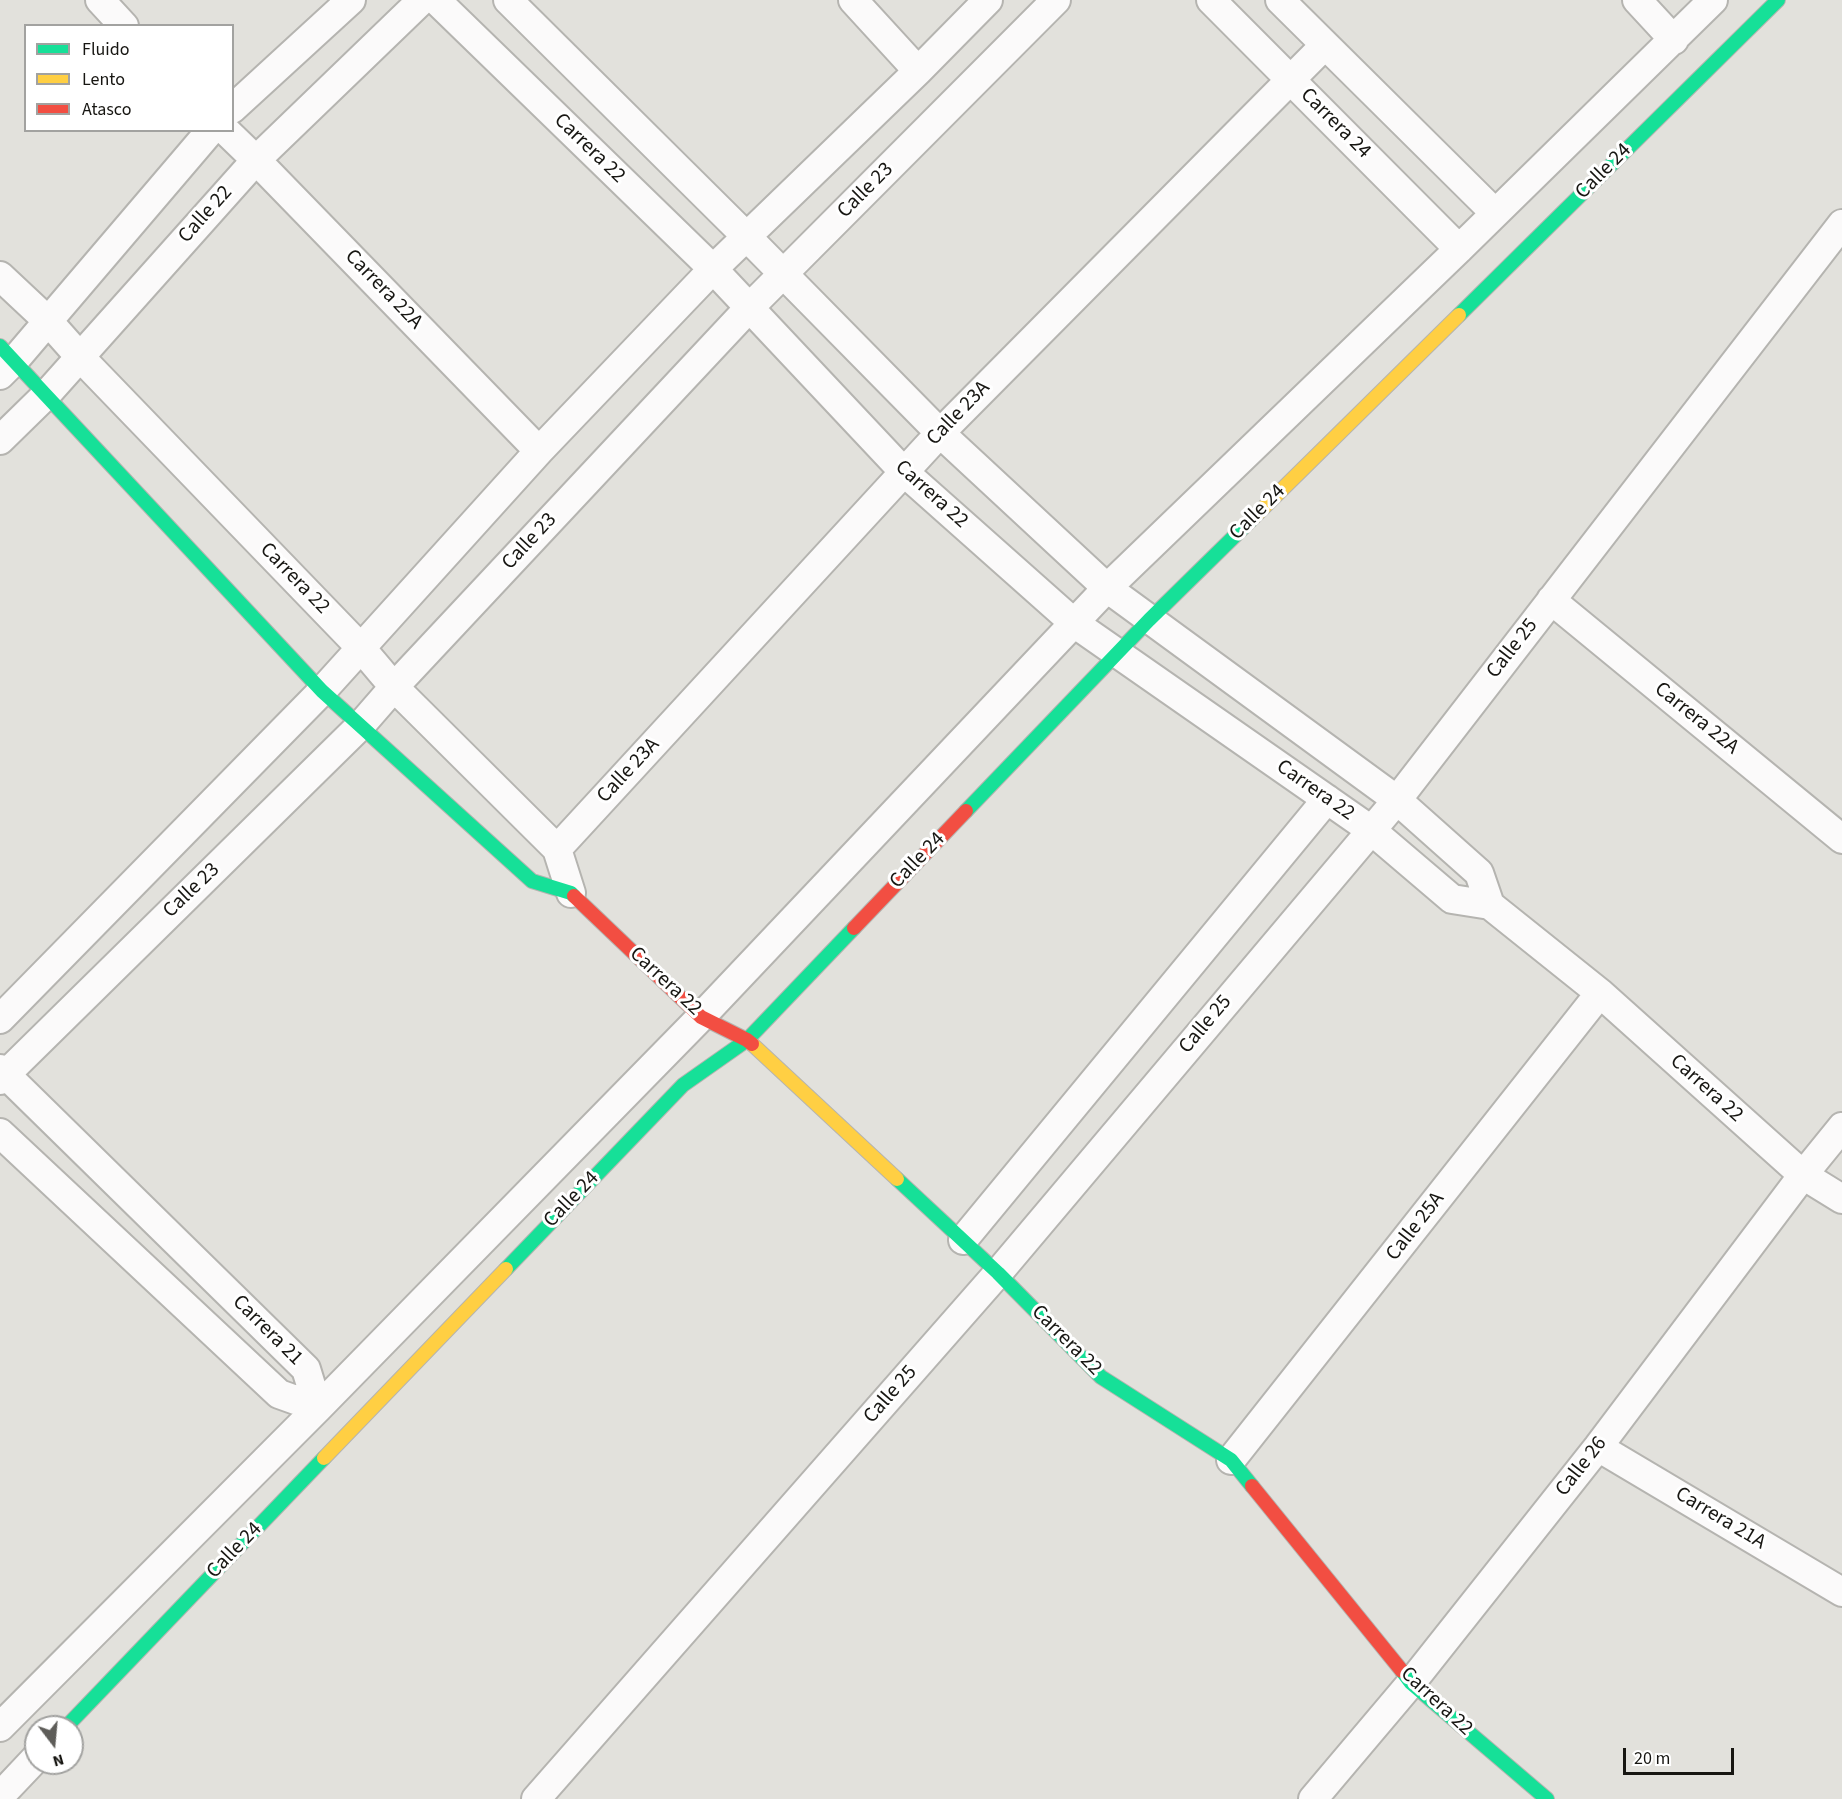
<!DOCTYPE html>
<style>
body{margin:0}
#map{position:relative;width:1842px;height:1799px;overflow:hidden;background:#e2e1dc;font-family:"Source Sans 3",sans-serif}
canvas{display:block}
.legend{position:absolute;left:24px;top:24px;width:210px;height:108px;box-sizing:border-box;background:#fff;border:2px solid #a2a2a0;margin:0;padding:8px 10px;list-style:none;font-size:18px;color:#171612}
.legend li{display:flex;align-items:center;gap:12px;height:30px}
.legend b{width:30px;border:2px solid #a2a2a0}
.north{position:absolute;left:24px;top:1715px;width:60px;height:60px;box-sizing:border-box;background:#fff;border:2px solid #a2a2a0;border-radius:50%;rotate:164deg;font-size:16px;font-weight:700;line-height:24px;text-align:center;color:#171612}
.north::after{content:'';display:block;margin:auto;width:21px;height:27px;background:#5e5d59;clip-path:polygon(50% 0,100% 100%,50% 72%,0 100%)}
.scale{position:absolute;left:1623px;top:1748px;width:111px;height:27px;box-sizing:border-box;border:3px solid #171612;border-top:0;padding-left:8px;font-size:18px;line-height:21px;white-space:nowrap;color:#171612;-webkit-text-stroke:4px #fff;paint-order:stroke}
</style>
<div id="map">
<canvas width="1842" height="1799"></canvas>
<ul class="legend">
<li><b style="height:8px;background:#16e098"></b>Fluido</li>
<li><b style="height:8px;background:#ffcf43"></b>Lento</li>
<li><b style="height:8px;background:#f24e42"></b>Atasco</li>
</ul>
<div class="north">N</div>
<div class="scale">20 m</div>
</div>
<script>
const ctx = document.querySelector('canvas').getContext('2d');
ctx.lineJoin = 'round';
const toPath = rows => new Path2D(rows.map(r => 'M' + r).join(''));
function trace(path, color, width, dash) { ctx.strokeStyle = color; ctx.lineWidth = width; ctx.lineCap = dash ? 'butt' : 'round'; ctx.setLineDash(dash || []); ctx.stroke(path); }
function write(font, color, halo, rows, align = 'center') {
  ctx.font = font + ' "Source Sans 3",sans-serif'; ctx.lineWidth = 6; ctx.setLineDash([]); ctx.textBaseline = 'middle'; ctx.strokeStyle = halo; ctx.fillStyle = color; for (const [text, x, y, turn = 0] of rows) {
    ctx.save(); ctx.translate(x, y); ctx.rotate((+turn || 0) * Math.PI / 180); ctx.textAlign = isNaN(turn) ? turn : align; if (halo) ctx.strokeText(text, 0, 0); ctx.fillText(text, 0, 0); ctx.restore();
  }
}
const street = toPath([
 [100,0,124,26],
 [436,0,713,269,904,472,1074,623,1371,830,1452,899,1490,905,1600,993,1803,1175,1842,1199],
 [508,0,747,237,940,433,1107,588,1397,800,1479,873,1490,905],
 [853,0,918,71],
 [1211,0,1459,249],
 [1280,0,1495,213],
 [1637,0,1674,40],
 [232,109,351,0],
 [225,130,256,160,539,451],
 [0,276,48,321,80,357,361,648,394,687,557,849,571,893],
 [0,375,14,361,211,130],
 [0,440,46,395,256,160,422,0],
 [1551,600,1842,839],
 [557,849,940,433,1325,45],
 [0,1019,322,691,539,451,713,269,918,71,988,0],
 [0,1069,306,1369,318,1408],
 [0,1080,361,725,394,687,749,308,1056,0],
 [0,1133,279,1394,318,1408],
 [963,1240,1327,799],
 [1598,1447,1842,1592],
 [1231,1460,1600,993],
 [0,1727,318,1408,701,1017,1107,588,1459,249,1713,0],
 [0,1796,36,1758],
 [536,1799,998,1273,1397,800,1842,224],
 [1313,1799,1411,1683,1598,1447,1803,1175,1842,1127]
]);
const fast = toPath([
 [1459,315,1778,0],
 [0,346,322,691,532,881,571,893,574,896],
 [966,811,1149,620,1252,519],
 [897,1179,998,1273,1101,1377,1231,1460,1252,1486],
 [506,1269,683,1085,747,1040,854,928],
 [1402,1671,1411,1683,1547,1799],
 [66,1727,324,1458]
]);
const slow = toPath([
 [1252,519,1459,315],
 [752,1044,897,1179],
 [324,1458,506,1269]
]);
const jam = toPath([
 [574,896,701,1017,747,1040,752,1044],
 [854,928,966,811],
 [1252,1486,1402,1671]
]);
trace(street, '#b5b4b0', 32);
trace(fast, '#b5b4b0', 16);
trace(slow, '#b5b4b0', 16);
trace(jam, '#b5b4b0', 16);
trace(street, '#fbfafa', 28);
trace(fast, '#16e098', 14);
trace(slow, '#ffcf43', 14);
trace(jam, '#f24e42', 14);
write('21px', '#171612', '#fff', [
 ["Carrera 24",1335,124,45],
 ["Carrera 22",589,149,44],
 ["Calle 24",1604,172,-45],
 ["Calle 23",866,191,-45],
 ["Calle 22",206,215,-48],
 ["Carrera 22A",383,290,46],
 ["Calle 23A",959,414,-46],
 ["Carrera 22",931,495,42],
 ["Calle 24",1258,513,-45],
 ["Calle 23",530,542,-47],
 ["Carrera 22",294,579,46],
 ["Calle 25",1513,649,-52],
 ["Carrera 22A",1696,719,39],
 ["Calle 23A",629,771,-47],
 ["Carrera 22",1315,791,35],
 ["Calle 24",918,861,-46],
 ["Calle 23",192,891,-44],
 ["Carrera 22",665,982,43],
 ["Calle 25",1206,1025,-50],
 ["Carrera 22",1706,1089,42],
 ["Calle 24",572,1200,-46],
 ["Calle 25A",1416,1227,-52],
 ["Carrera 21",267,1331,45],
 ["Carrera 22",1066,1341,45],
 ["Calle 25",891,1395,-49],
 ["Calle 26",1582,1467,-52],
 ["Carrera 21A",1720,1519,31],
 ["Calle 24",235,1551,-46],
 ["Carrera 22",1436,1702,43]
]);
</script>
